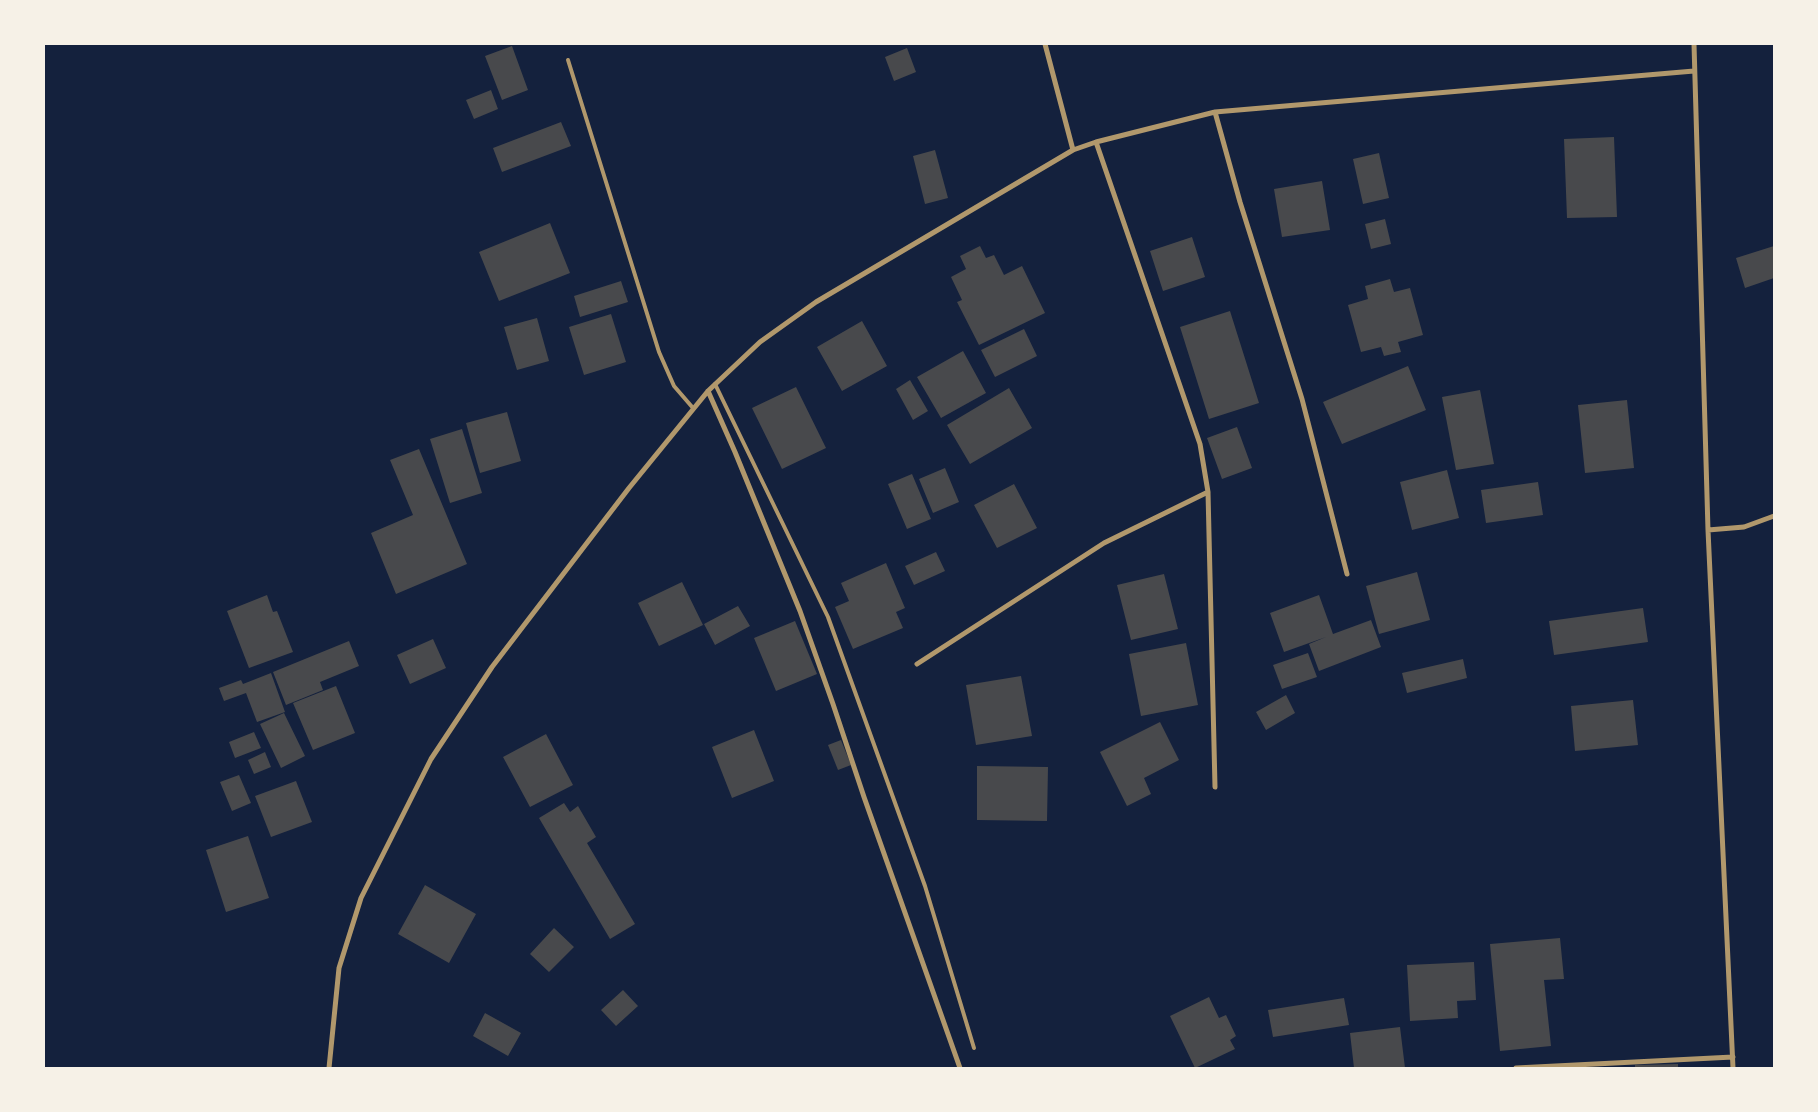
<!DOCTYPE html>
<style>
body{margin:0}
#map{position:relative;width:1818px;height:1112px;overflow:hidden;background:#14213d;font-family:"Source Serif 4",serif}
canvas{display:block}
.frame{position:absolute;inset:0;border:45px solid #f6f1e7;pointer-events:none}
</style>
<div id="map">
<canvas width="1818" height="1112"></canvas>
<div class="frame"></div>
</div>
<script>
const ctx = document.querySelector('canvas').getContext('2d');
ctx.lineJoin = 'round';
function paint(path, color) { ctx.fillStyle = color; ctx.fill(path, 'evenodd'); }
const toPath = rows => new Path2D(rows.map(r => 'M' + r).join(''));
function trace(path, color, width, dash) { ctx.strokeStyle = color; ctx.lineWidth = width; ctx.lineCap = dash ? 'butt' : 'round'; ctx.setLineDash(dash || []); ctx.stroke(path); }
paint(toPath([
 [512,46,528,90,502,100,485,56],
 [907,48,916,72,894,81,885,57],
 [491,90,498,109,474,119,466,100],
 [561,122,571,146,502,172,493,148],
 [1614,137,1617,217,1567,218,1564,139],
 [935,150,948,198,925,204,913,156],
 [1379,153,1389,198,1363,204,1353,159],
 [1322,181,1330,230,1282,237,1274,189],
 [1385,219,1391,244,1371,249,1365,224],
 [550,223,570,273,499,301,479,252],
 [1192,237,1205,277,1163,291,1150,251],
 [980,246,986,258,994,255,1004,275,1022,266,1045,313,979,345,957,302,962,300,951,277,966,269,960,256],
 [1774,246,1774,278,1745,288,1736,258],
 [1390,279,1394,292,1410,288,1423,335,1398,342,1401,352,1384,356,1381,347,1361,352,1348,305,1368,299,1365,286],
 [621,281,628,302,580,317,574,296],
 [1230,311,1259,403,1209,419,1180,327],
 [611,314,626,362,584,375,569,327],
 [537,318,549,361,517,370,504,327],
 [862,321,887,366,842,391,817,347],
 [1024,329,1037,356,995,377,981,350],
 [963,351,986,393,941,418,917,377],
 [1408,366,1426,410,1342,444,1323,402],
 [910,380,928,411,913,420,896,389],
 [796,387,826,448,782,469,752,408],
 [1009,388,1032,428,970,464,947,425],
 [1480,390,1494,464,1456,470,1442,397],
 [1627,400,1634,468,1585,473,1578,405],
 [507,412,521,461,480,473,466,423],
 [1237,427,1252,468,1222,479,1207,438],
 [462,429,482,493,450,503,430,439],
 [419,449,467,564,396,594,371,533,413,515,390,460],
 [945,468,959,502,933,513,919,479],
 [1447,470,1459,518,1412,530,1400,482],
 [912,474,931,519,907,529,888,484],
 [1538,482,1543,515,1486,523,1481,490],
 [1014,484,1037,528,997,548,974,505],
 [936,552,945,571,914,585,905,566],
 [886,563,905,608,896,612,903,628,853,649,835,607,849,601,841,583],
 [1417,572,1430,620,1379,634,1366,586],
 [1164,574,1178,629,1131,640,1117,585],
 [682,582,703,625,659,646,638,603],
 [267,595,273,612,277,611,293,652,249,668,227,611],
 [1319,595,1333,634,1371,620,1381,647,1319,671,1309,644,1326,637,1284,652,1270,613],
 [738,606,750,626,715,645,704,624],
 [1643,608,1648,642,1554,655,1549,621],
 [795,621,817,674,776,691,754,638],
 [433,639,446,668,410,684,397,655],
 [349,641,359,666,320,682,323,690,286,705,273,672],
 [1186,643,1198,705,1141,716,1129,654],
 [1308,653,1317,677,1282,689,1273,665],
 [1463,659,1467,678,1407,693,1402,673],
 [271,673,285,712,257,722,246,693,224,701,219,688,241,680,243,684],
 [1021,676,1032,736,976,745,966,685],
 [336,686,355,733,313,750,293,703],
 [1286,695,1295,713,1266,730,1256,712],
 [1633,700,1638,745,1575,751,1571,706],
 [284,713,305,756,281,768,260,724],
 [1160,722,1179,760,1144,778,1151,794,1127,806,1100,752],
 [754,730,774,781,732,798,712,747],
 [254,732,261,748,235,758,229,742],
 [546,734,573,785,530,807,503,757],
 [841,740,851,765,838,770,828,745],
 [265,752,271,767,254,774,248,760],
 [977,766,1048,767,1047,821,977,820],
 [239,775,251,803,232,811,220,782],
 [296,781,312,822,271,837,255,796],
 [564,803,570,812,578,806,596,837,587,843,635,924,610,939,539,818],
 [248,836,269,898,226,912,206,850],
 [425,885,476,914,449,963,398,934],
 [554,928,574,947,549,972,530,954],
 [1560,938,1564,979,1544,980,1551,1046,1500,1051,1490,944],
 [1474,962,1476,1000,1457,1001,1458,1018,1410,1021,1407,965],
 [623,990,638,1006,616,1026,601,1010],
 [1209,997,1219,1018,1226,1015,1236,1036,1230,1040,1235,1049,1195,1068,1170,1016],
 [1344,998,1349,1025,1273,1037,1268,1010],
 [485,1013,521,1033,508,1056,473,1036],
 [1400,1027,1405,1068,1354,1068,1350,1033],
 [1678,1064,1678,1068,1635,1068,1635,1065]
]), '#48494c');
trace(toPath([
 [568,60,659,352,674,386,693,408],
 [715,384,828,617,925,886,974,1048]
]), '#b1986c', 4);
trace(toPath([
 [1045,44,1073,150],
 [1694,44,1708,530,1733,1068],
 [1215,112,1240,202,1302,399,1347,574],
 [1096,142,1200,444,1208,492,1215,787],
 [708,391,735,452,800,611,833,704,864,797,960,1068],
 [1708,530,1744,527,1774,516],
 [917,664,1104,543,1208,492],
 [329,1068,339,968,361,898,431,759,492,667,629,488,708,391,760,342,816,302,1073,150,1096,142,1215,112,1694,71],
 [1516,1068,1733,1057]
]), '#b1986c', 5);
</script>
